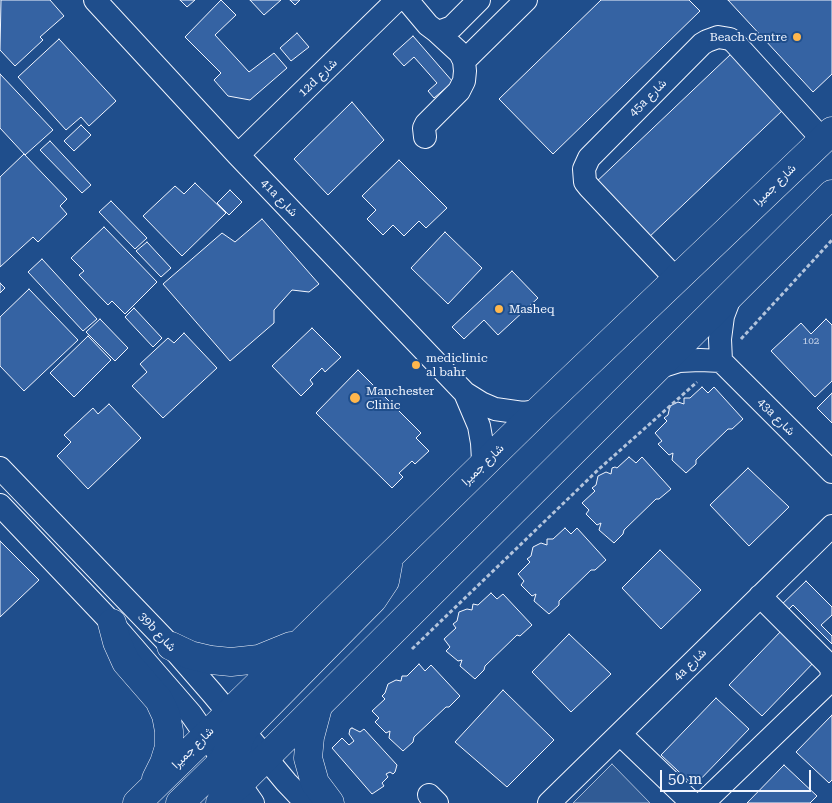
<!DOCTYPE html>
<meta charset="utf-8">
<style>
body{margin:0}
#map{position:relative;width:832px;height:803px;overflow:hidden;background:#1f4e8c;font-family:"Roboto Serif",serif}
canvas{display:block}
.scale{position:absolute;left:660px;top:770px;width:151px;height:22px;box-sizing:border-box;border:2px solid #f2f6ff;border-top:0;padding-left:6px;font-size:15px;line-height:18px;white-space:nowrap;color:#f2f6ff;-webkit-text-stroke:4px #1f4e8c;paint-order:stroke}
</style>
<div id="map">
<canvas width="832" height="803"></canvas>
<div class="scale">50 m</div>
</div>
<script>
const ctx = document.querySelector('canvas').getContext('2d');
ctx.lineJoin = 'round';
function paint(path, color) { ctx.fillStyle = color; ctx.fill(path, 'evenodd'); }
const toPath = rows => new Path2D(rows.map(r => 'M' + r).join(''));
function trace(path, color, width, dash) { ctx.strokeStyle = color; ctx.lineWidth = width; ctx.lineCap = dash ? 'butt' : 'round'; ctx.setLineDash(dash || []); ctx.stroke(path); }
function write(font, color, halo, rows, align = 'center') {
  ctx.font = font + ' "Roboto Serif",Vazirmatn,serif'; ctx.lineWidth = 4; ctx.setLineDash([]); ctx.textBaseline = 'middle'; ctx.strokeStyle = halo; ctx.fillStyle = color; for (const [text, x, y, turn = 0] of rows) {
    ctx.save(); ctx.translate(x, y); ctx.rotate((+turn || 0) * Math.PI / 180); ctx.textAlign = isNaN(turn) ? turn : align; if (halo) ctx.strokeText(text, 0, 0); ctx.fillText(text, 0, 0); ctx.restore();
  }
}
const built = toPath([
 [612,764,650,803,573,803,612,764]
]);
paint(built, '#305b95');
trace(built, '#a8bbd7', 1);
const building = toPath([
 [1,0,50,0,64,16,40,37,43,40,15,66,0,50,1,0],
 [180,0,195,0,187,7,180,0],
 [221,0,236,15,215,35,249,72,274,53,287,68,250,100,228,96,214,80,221,73,185,37,221,0],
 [250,0,281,0,264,15,250,0],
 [290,0,300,0,295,5,290,0],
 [601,0,689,0,700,11,553,154,499,99,601,0],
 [728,0,832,0,832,74,813,92,728,0],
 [297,33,309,47,291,61,280,48,297,33],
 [413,36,453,82,434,98,428,91,437,83,414,57,404,66,393,54,413,36],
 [59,39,116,101,89,126,81,117,66,130,18,77,59,39],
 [731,54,784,109,646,240,593,185,731,54],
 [0,74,53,130,25,155,0,128,0,74],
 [352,102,384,140,328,195,294,159,352,102],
 [81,125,91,135,74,151,64,141,81,125],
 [50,141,91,185,82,193,40,150,50,141],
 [24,154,67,199,60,206,67,214,38,242,33,237,0,267,0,177,24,154],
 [399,160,447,208,426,228,419,221,404,236,393,225,383,235,367,219,376,210,362,196,399,160],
 [195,183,226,213,182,256,143,216,175,186,184,194,195,183],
 [230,190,242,202,229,215,217,203,230,190],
 [111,201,147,238,135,249,99,212,111,201],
 [262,219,319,284,309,292,292,290,274,310,274,323,230,361,163,284,222,233,235,242,262,219],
 [104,227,157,282,125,314,112,301,108,305,79,275,84,271,71,258,104,227],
 [445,232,482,268,448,304,411,268,445,232],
 [147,242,171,268,161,277,136,251,147,242],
 [42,259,97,319,83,331,28,272,42,259],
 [512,271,538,298,498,335,484,320,464,339,452,327,512,271],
 [0,283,5,288,0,293,0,283],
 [29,289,78,340,24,391,0,366,0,317,29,289],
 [134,308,162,338,153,347,125,317,134,308],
 [100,319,128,348,115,361,86,332,100,319],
 [826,319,832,325,832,381,815,397,771,351,801,323,811,334,826,319],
 [312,328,341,357,325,372,322,368,310,380,313,384,301,396,272,366,312,328],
 [184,333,217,368,163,418,132,386,147,372,140,364,168,338,174,343,184,333],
 [88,336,111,360,74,397,50,373,88,336],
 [358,370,421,433,416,438,429,451,415,464,412,461,399,473,403,477,392,488,316,413,358,370],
 [702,387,708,393,714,387,743,419,732,429,728,429,696,460,696,464,686,473,672,460,673,453,669,455,658,444,662,441,655,433,667,421,664,418,668,415,670,406,678,402,684,404,684,398,690,398,702,387],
 [832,393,832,423,817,408,832,393],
 [109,404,141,438,88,489,57,456,71,442,64,435,93,408,98,414,109,404],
 [629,457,636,463,642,457,671,489,659,499,656,499,624,530,623,534,614,543,599,530,601,523,597,525,586,514,589,510,582,503,595,491,592,488,596,485,598,476,606,472,611,474,612,468,615,467,617,468,629,457],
 [748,468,789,507,749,546,710,505,748,468],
 [565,528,571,534,577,528,606,560,595,570,591,570,559,601,559,605,549,614,534,601,536,594,532,596,521,585,524,581,518,574,530,562,527,559,531,556,533,547,541,543,547,545,547,539,553,539,565,528],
 [0,541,39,580,0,617,0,541],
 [660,550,701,590,661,629,622,588,660,550],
 [806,581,832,607,832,615,821,625,832,636,832,644,793,605,784,614,778,608,806,581],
 [491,593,497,599,503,594,532,625,520,636,517,635,485,666,484,670,475,679,460,666,462,660,458,661,446,651,450,647,444,639,456,628,453,624,457,621,459,612,467,609,472,610,473,604,478,605,491,593],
 [784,628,817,659,762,716,729,685,784,628],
 [569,634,611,674,571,712,532,672,569,634],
 [419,664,425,671,431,665,460,696,449,707,446,707,414,737,413,742,403,751,389,738,390,731,386,733,375,722,379,718,372,711,385,699,382,696,385,693,388,684,396,680,401,681,402,676,407,676,419,664],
 [503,690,554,740,507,787,455,742,503,690],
 [716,698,749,729,694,786,661,755,716,698],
 [832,715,832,780,829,783,796,752,832,715],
 [352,728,360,732,364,729,397,765,395,772,393,774,390,772,386,774,388,777,382,783,384,786,372,794,332,748,342,738,349,745,354,741,349,734,350,729,352,728],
 [784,765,817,796,810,803,747,803,784,765]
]);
paint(building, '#3563a3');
trace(building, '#f2f6ff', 1);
const minor = toPath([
 [95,0,238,155,465,393,481,403,495,409,523,413,538,411],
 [407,0,428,25,436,31,441,31,452,27,479,0],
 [464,61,526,0],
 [425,137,424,128,426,124,459,91,464,81,465,71,464,61,460,53,436,31],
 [238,155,397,0],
 [676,279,589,187,585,182,584,169,589,158,702,44,707,41,718,37,730,39,735,43,823,140],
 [721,361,720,339,723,316,731,295],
 [660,367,679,361,700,360,721,361,832,472],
 [465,393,479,426,482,443,483,460,476,472],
 [0,468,171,646,212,693,286,782,306,803],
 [0,505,112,623,191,714,253,803],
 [620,734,692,803],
 [429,795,437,803],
 [549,803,832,526],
 [703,803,830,681,832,675,831,668,827,663,760,596]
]);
const major = toPath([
 [112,623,117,642,126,662,159,700,166,715,169,731,169,747,164,763,156,779],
 [171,646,190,655,211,660,231,662,259,659,291,646],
 [318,707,310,737,308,758,315,783,330,803],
 [240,784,236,771,236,757,238,743,243,731,373,599,385,581,388,565],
 [137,803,538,411,832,131],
 [180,803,223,761,229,750,231,734],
 [220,803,832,194]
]);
trace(minor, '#f2f6ff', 24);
trace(major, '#f2f6ff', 29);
trace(toPath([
 [741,339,832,240],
 [412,649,599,469,697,382]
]), '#b3c4dc', 3, [4, 2.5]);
trace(minor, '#1f4e8c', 22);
trace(major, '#1f4e8c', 28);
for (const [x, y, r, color] of [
 [797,37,5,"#ffb74d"],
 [499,309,5,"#ffb74d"],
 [416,365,5,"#ffb74d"],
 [355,398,6,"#ffb74d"]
]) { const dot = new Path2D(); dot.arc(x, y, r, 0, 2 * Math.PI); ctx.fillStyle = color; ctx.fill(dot); trace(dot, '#1f4e8c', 2); }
write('10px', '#c3d1e8', null, [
 ["102",811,341]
]);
write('12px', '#f2f6ff', '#1f4e8c', [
 ["Beach Centre",787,37,"right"],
 ["Masheq",509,309],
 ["mediclinic",426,358],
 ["al bahr",426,372],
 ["Manchester",366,391],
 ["Clinic",366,405]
], 'left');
write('12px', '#f2f6ff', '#1f4e8c', [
 ["12d شارع",318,78,-44],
 ["45a شارع",648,98,-45],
 ["شارع جميرا",775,185,-44],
 ["41a شارع",279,198,46],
 ["43a شارع",776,417,45],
 ["شارع جميرا",483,465,-44],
 ["39b شارع",157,632,47],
 ["4a شارع",690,665,-44],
 ["شارع جميرا",193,748,-45]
]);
</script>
